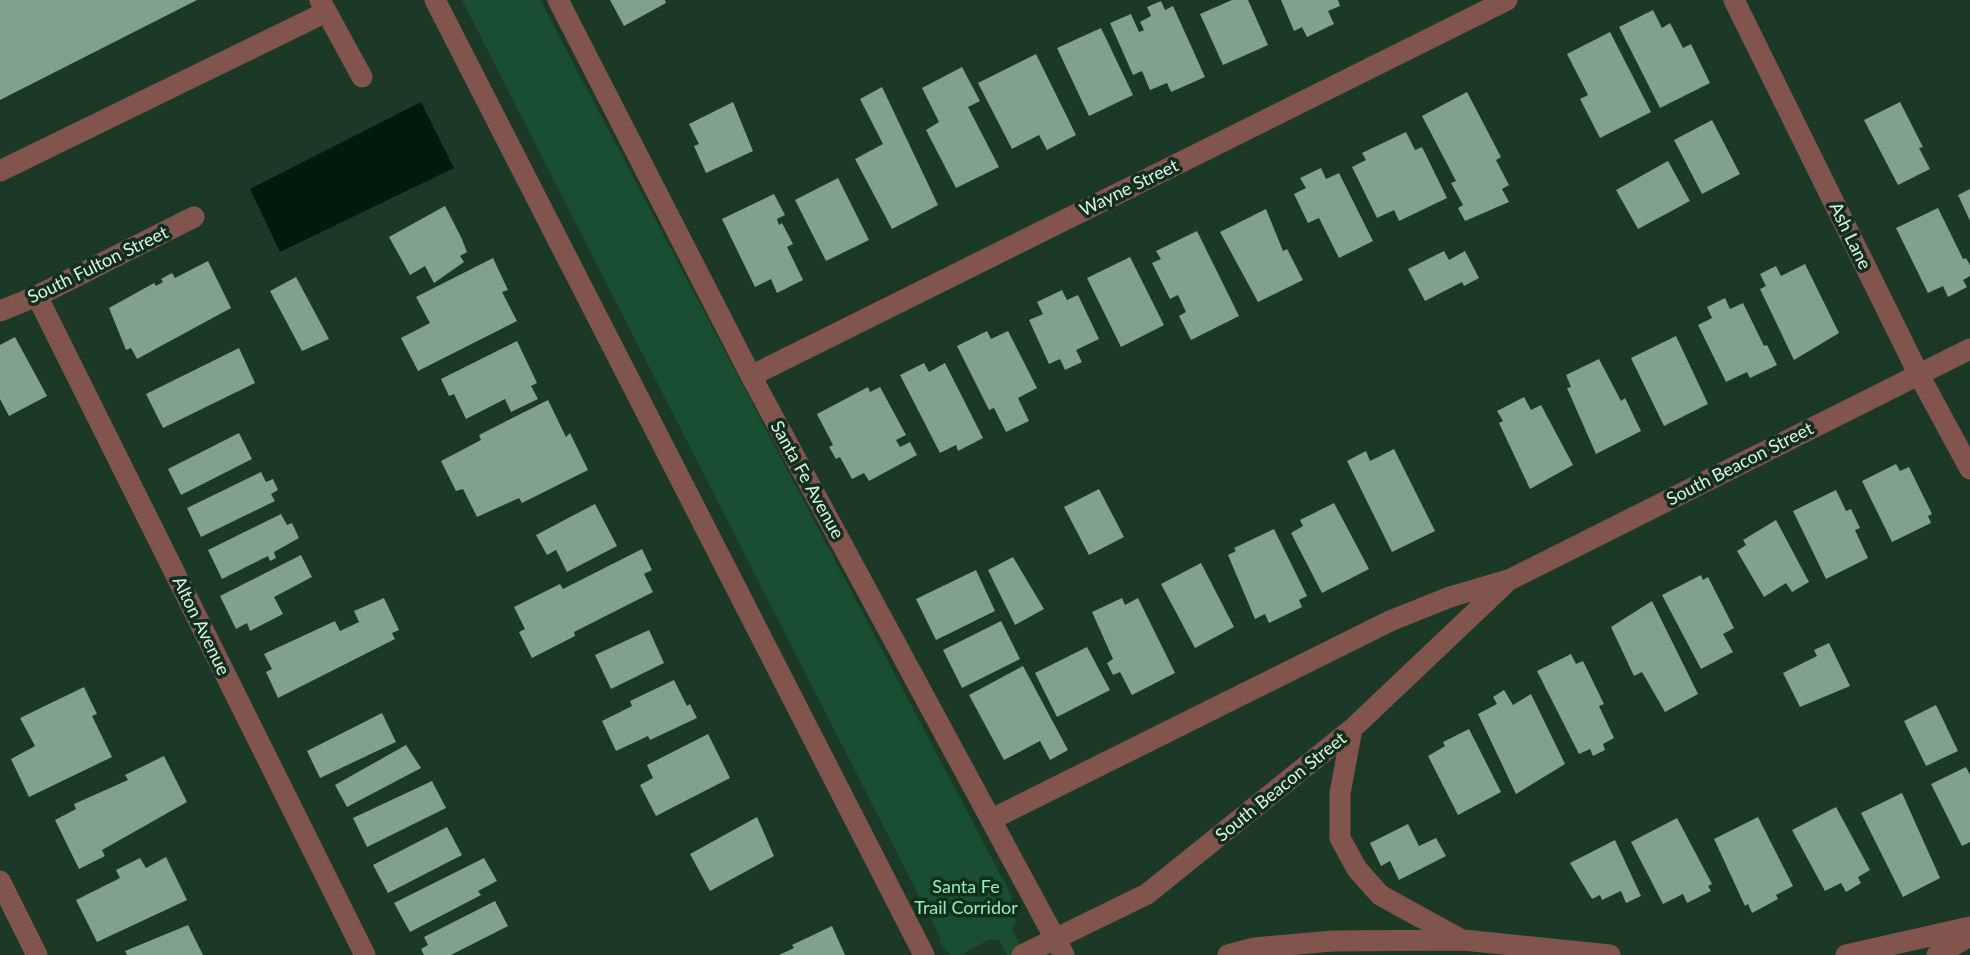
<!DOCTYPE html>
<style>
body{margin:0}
canvas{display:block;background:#1b3926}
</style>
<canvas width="1970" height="955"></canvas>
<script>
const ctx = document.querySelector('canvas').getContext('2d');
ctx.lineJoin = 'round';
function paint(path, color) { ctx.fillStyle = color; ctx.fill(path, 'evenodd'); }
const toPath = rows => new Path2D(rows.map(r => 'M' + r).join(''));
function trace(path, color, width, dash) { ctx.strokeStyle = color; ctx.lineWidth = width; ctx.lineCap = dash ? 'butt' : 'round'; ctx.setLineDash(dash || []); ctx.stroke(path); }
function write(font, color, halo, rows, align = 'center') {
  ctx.font = font + ' Lato,sans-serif'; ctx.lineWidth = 7; ctx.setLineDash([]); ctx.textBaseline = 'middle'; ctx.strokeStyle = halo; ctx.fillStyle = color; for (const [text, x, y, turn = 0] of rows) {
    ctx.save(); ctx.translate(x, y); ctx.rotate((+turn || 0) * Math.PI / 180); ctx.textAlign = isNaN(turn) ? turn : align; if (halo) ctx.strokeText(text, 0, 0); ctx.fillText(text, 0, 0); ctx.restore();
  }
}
paint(toPath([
 [462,0,540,0,1011,895,1011,905,1016,921,1012,930,1025,955,1007,955,999,940,988,940,961,955,951,955,940,944,940,937]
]), '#194f30');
paint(toPath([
 [421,102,454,168,280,252,250,189]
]), '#001b0b');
paint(toPath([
 [0,0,197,0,0,100],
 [610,0,665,0,666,3,624,26],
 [1232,0,1248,0,1268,45,1223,65,1200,14],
 [1281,0,1338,0,1340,6,1328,11,1334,24,1307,37,1302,27,1294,31],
 [1161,1,1165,10,1173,6,1205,77,1171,92,1167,83,1150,90,1142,71,1133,75,1110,23,1131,14,1139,32,1144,30,1140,22,1151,16,1147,7],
 [1653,10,1662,28,1670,23,1683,48,1691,44,1710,83,1660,108,1619,27],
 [1101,28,1133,95,1089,116,1057,48],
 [1610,32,1651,112,1600,138,1580,99,1588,95,1567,54],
 [1036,54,1076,135,1047,150,1039,135,1012,149,978,83],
 [962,67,980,101,968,107,999,167,956,188,926,130,939,122,922,88],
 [882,87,938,205,892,229,855,159,883,144,860,99],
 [1467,92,1501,157,1496,160,1509,185,1502,189,1509,202,1465,221,1458,208,1463,205,1451,183,1456,181,1422,116],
 [733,102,753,151,706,173,694,146,699,144,689,124],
 [1900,102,1923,147,1919,148,1930,169,1898,185,1864,120],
 [1712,120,1740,174,1702,194,1674,140],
 [1406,132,1415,150,1422,147,1447,198,1399,221,1394,210,1377,218,1352,167,1366,160,1362,153],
 [1668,161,1690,201,1638,229,1616,190],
 [1321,168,1326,179,1339,173,1373,241,1339,258,1319,218,1308,223,1294,194,1306,188,1300,178],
 [838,178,869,240,826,261,795,200],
 [1970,189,1970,221,1958,195],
 [774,194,785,215,777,219,779,225,782,223,793,244,787,247,803,280,777,293,771,279,755,287,722,219],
 [445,206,461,237,467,252,460,256,464,262,434,283,425,266,410,275,389,237],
 [1938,208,1963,259,1966,258,1970,265,1970,276,1963,280,1967,287,1948,297,1943,286,1928,293,1896,228],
 [1266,209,1283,251,1287,249,1303,280,1258,302,1220,232],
 [1197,231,1239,316,1191,340,1179,316,1186,312,1178,295,1170,299,1152,263,1161,259,1156,251],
 [1444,251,1449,260,1465,251,1479,278,1464,286,1462,282,1425,301,1408,269],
 [1130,257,1164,325,1121,347,1087,278],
 [493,258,508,290,502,292,517,321,418,371,401,338,430,323,416,297],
 [208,261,231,308,137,359,131,348,126,350,109,308,154,283,156,286,163,282,161,279,172,273,175,278],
 [1805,264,1839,333,1794,360,1760,289,1766,286,1760,274,1776,266,1781,276],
 [296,277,329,339,302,351,270,291],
 [1062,290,1067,300,1078,295,1099,339,1076,350,1082,362,1065,370,1060,359,1049,364,1029,320,1043,314,1037,302],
 [1725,298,1730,309,1743,303,1764,346,1767,345,1777,365,1750,378,1747,372,1726,382,1698,325,1712,318,1707,307],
 [987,331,991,339,1008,331,1037,388,1018,398,1029,421,1006,432,994,408,989,410,957,346],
 [1676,336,1708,404,1664,426,1631,358],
 [15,337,47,396,9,416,0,399,0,345],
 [517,341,537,383,531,386,538,399,511,412,505,399,466,419,454,394,449,396,441,379],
 [239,348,255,383,163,428,146,394],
 [1599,359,1621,401,1625,398,1641,431,1596,454,1567,388,1571,387,1566,375],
 [924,363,929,372,945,363,983,438,958,451,956,445,940,453,900,375],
 [868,387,870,392,880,387,906,435,896,440,900,447,910,442,917,455,869,481,864,473,852,479,840,457,836,459,829,447,833,445,817,414],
 [1524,397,1531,410,1541,405,1573,465,1530,489,1499,423,1503,421,1497,411],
 [548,400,566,437,570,433,588,470,522,503,519,498,477,517,463,489,456,491,441,461,481,440,479,435],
 [239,433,252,459,181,495,168,469],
 [1394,449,1435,531,1392,552,1347,461,1366,451,1370,461],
 [1896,464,1900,471,1909,467,1932,514,1928,516,1931,523,1892,542,1862,481],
 [261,472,266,482,273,479,278,490,271,494,275,501,201,537,187,508],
 [1099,489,1124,537,1089,555,1064,507],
 [1836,490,1846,511,1851,509,1860,528,1855,530,1868,558,1826,579,1793,511],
 [1334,503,1369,569,1322,593,1291,533,1303,526,1300,520],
 [595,504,617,546,567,572,556,550,547,555,536,535],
 [281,514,287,525,292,523,299,538,274,552,276,558,270,561,268,556,222,579,208,550],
 [1776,520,1809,582,1792,592,1786,583,1764,597,1737,551,1746,545,1743,540],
 [1274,529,1307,596,1299,600,1302,607,1269,623,1265,614,1255,619,1228,555,1236,551,1234,548],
 [642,549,652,570,644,574,653,592,574,632,575,636,532,658,519,632,525,629,514,607,560,584,563,589],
 [301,555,312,577,274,597,283,614,250,631,247,623,236,629,220,596],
 [1013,557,1044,609,1015,625,988,570],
 [1201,563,1234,627,1195,648,1161,584],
 [976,570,995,611,936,640,916,599],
 [1701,575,1703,580,1708,577,1734,628,1723,634,1733,652,1701,669,1662,595],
 [384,598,399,630,392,633,395,639,278,698,266,672,272,669,264,654,335,621,340,631,359,622,354,611],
 [1122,598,1125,605,1138,598,1175,673,1132,695,1120,672,1113,675,1107,663,1113,659,1092,612],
 [1652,601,1698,694,1665,712,1642,672,1634,676,1611,627],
 [1001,621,1020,659,962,688,943,650],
 [649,630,664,663,611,689,595,655],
 [1829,643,1850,686,1800,707,1783,673,1817,656,1814,650],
 [1087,647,1110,690,1057,717,1035,673],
 [1571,654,1576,664,1583,661,1604,704,1599,706,1614,738,1603,744,1605,750,1593,756,1590,749,1579,754,1537,671],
 [1023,666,1068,750,1050,760,1040,741,1004,760,969,695],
 [674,680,687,706,690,704,697,718,650,740,648,736,616,751,602,721,632,706,630,701],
 [84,687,97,714,92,716,112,757,29,797,11,759,35,746,20,718],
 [1504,690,1513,705,1531,694,1565,764,1516,794,1478,714,1497,704,1493,697],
 [1936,705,1958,751,1926,766,1904,721],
 [382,713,396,742,320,778,307,751],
 [1469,729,1501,792,1458,815,1428,756,1445,746,1443,742],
 [708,734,730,778,656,816,640,785,653,778,647,765],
 [406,745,421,768,347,807,335,785],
 [164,756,187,802,102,850,105,856,79,869,55,820,76,809,74,804,128,780,125,775],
 [1966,767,1970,775,1970,842,1962,846,1931,784],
 [432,781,446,808,367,847,353,818],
 [1902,793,1940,878,1903,897,1861,813],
 [1836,807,1870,870,1858,877,1861,883,1846,892,1841,883,1825,891,1792,830],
 [757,817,774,856,710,891,690,854],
 [1758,817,1793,886,1776,895,1778,899,1752,913,1748,904,1745,906,1714,839],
 [1677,818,1712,884,1708,886,1711,891,1687,903,1683,894,1663,904,1631,842],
 [1408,824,1419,846,1436,838,1446,856,1399,880,1390,861,1381,866,1370,843],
 [447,827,462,855,388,893,373,865],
 [1615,840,1641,896,1626,903,1621,891,1602,900,1600,895,1592,899,1570,863],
 [166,857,187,900,97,942,76,900,120,878,116,870,140,858,146,868],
 [484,858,497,881,478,891,481,895,410,932,394,903],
 [495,901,508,926,451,955,424,955,421,949,428,945,424,937],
 [188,925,203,955,127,955,125,951],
 [832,926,845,955,779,955,794,948,792,945]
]), '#80a18a');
trace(toPath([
 [320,0,362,77],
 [435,0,924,955],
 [558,0,751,376,1064,955],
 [1734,0,1919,375,1970,469],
 [0,171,326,12],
 [37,296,365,955],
 [0,311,37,296,194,217],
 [751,376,1507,0],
 [1352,729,1340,793,1340,838,1357,869,1380,895,1460,939],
 [992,819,1390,621,1450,597,1511,579,1970,349],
 [0,881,37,955],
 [1022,955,1147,894,1352,729,1507,582],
 [1228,955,1254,948,1332,941,1463,940,1610,955],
 [1846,955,1970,927],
 [1937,955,1970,936]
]), '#82544e', 21);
write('18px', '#dff0e4', '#112f1d', [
 ["Wayne Street",1129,188,-26],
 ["Ash Lane",1850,236,64],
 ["South Fulton Street",98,265,-26],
 ["South Beacon Street",1740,464,-27],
 ["Santa Fe Avenue",807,480,61],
 ["Alton Avenue",201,626,64],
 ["South Beacon Street",1281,787,-39]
]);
write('18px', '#9aecb7', '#112f1d', [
 ["Santa Fe",966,887],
 ["Trail Corridor",966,908]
]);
</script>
